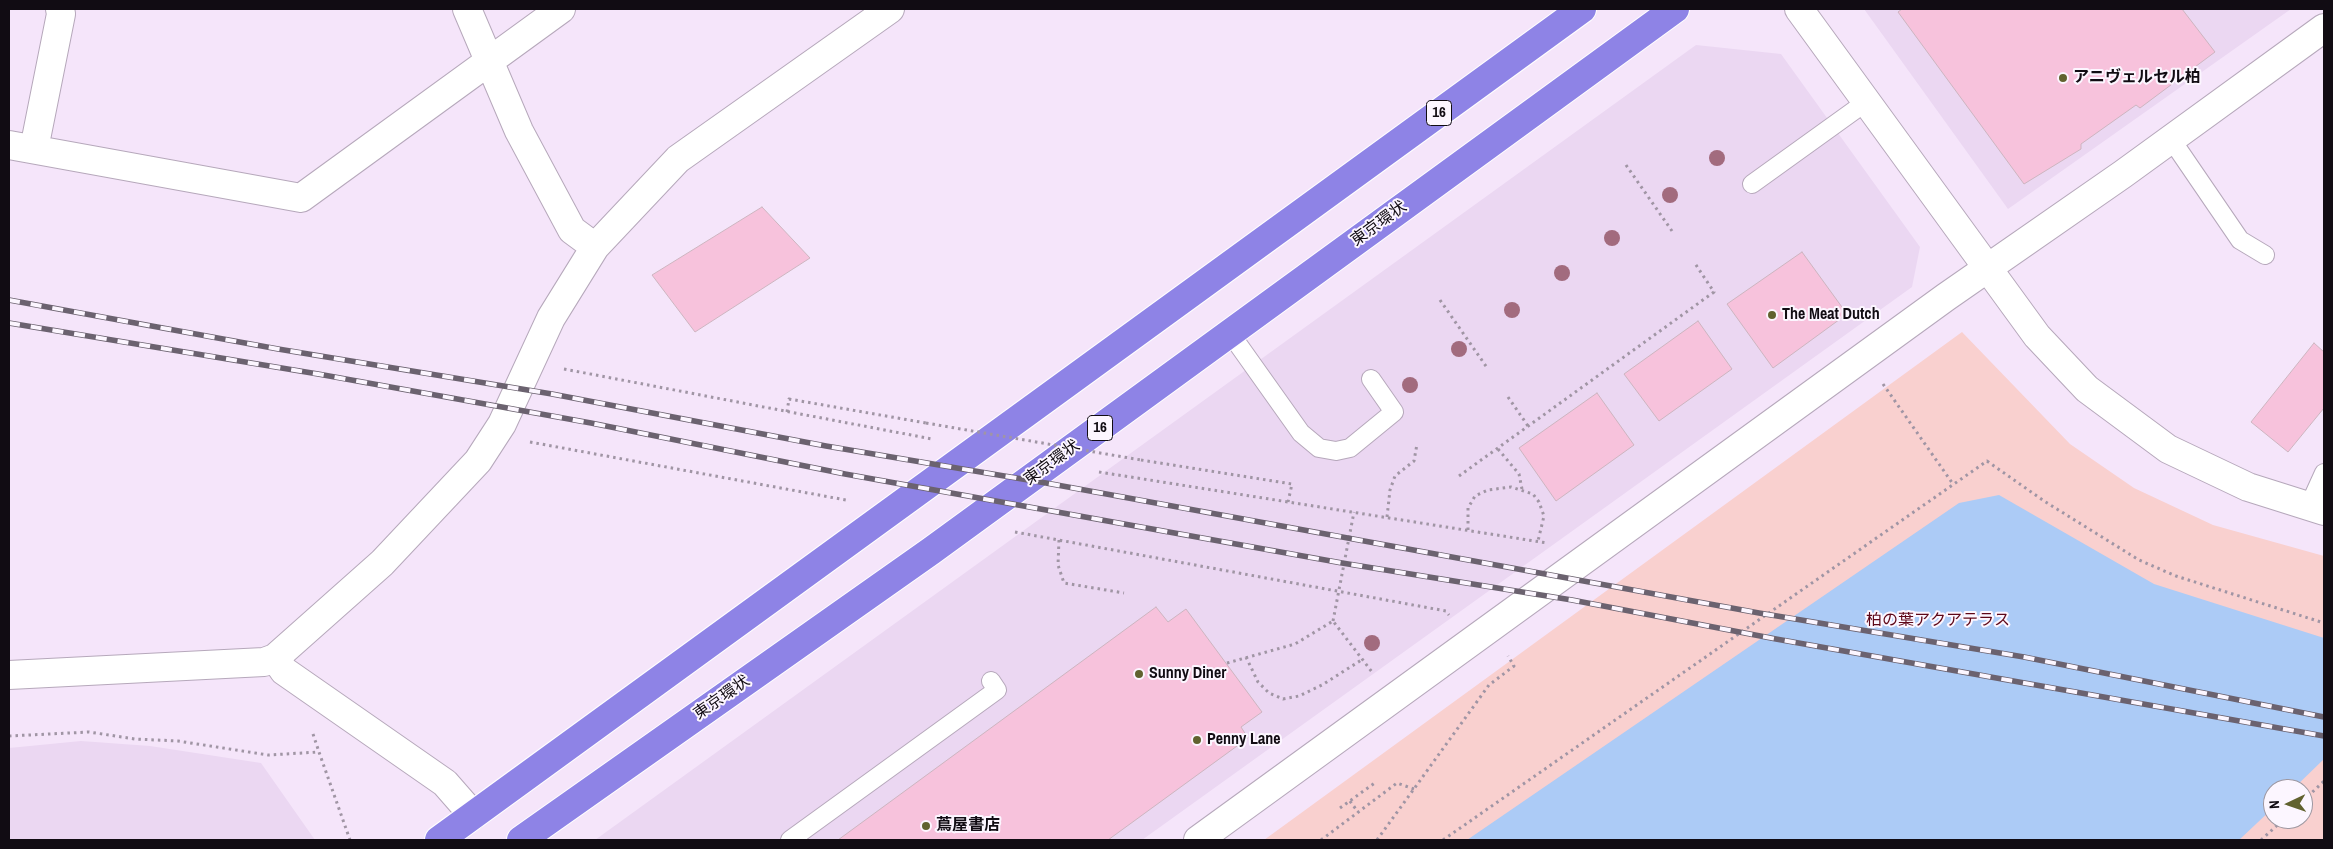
<!DOCTYPE html>
<meta charset="utf-8">
<style>
body{margin:0}
#map{position:relative;width:2333px;height:849px;overflow:hidden;background:#f5e5fa;font-family:"Archivo Narrow",sans-serif}
canvas{display:block}
.frame{position:absolute;inset:0;border:10px solid #110c13;pointer-events:none}
.north{position:absolute;left:2263px;top:779px;width:50px;height:50px;box-sizing:border-box;background:#fcf6ff;border:1px solid #9e98a1;border-radius:50%;rotate:267deg;font-size:14px;font-weight:700;line-height:20px;text-align:center;color:#110c13}
.north::after{content:'';display:block;margin:auto;width:18px;height:22px;background:#61622f;clip-path:polygon(50% 0,100% 100%,50% 72%,0 100%)}
</style>
<div id="map">
<canvas width="2333" height="849"></canvas>
<div class="frame"></div>
<div class="north">N</div>
</div>
<script>
const ctx = document.querySelector('canvas').getContext('2d');
ctx.lineJoin = 'round';
function paint(path, color) { ctx.fillStyle = color; ctx.fill(path, 'evenodd'); }
const toPath = rows => new Path2D(rows.map(r => 'M' + r).join(''));
function trace(path, color, width, dash) { ctx.strokeStyle = color; ctx.lineWidth = width; ctx.lineCap = dash ? 'butt' : 'round'; ctx.setLineDash(dash || []); ctx.stroke(path); }
function write(font, color, halo, rows, align = 'center') {
  ctx.font = font + ' "Archivo Narrow","Noto Sans JP",sans-serif'; ctx.lineWidth = 4; ctx.setLineDash([]); ctx.textBaseline = 'middle'; ctx.strokeStyle = halo; ctx.fillStyle = color; for (const [text, x, y, turn = 0] of rows) {
    ctx.save(); ctx.translate(x, y); ctx.rotate((+turn || 0) * Math.PI / 180); ctx.textAlign = isNaN(turn) ? turn : align; if (halo) ctx.strokeText(text, 0, 0); ctx.fillText(text, 0, 0); ctx.restore();
  }
}
paint(toPath([
 [1864,9,2291,9,2008,209],
 [1696,45,1781,54,1920,247,1912,287,1142,840,595,840],
 [81,741,150,746,261,763,315,840,9,840,9,748]
]), '#ebd7f2');
paint(toPath([
 [1962,332,2070,444,2134,488,2213,525,2324,556,2324,840,1264,840],
 [2273,789,2303,789,2303,819,2273,819]
]), '#f9d0cf');
paint(toPath([
 [1999,495,2154,584,2324,638,2324,759,2293,789,2273,789,2273,808,2239,840,1467,840,1959,503]
]), '#accbf6');
const building = toPath([
 [1902,9,2182,9,2215,52,2140,108,2136,105,2081,144,2081,149,2024,184,1898,12,1902,9],
 [762,207,810,258,695,332,652,275,762,207],
 [1802,252,1847,314,1773,368,1727,304,1802,252],
 [1698,321,1732,369,1659,421,1624,374,1698,321],
 [2314,343,2324,352,2324,408,2288,452,2251,422,2314,343],
 [1597,393,1634,445,1556,501,1519,448,1597,393],
 [1156,607,1168,622,1186,609,1262,712,1241,727,1248,738,1108,840,838,840,1156,607]
]);
paint(building, '#f7c2dc');
trace(building, '#cdb5c0', 1);
const lane = toPath([
 [2171,139,2240,240,2265,255],
 [1752,184,1866,102],
 [1230,333,1301,433,1319,448,1336,451,1350,448,1394,412,1371,379],
 [2309,506,2324,473],
 [790,840,997,690,991,681]
]);
const street = toPath([
 [467,9,519,131,572,230,595,247],
 [1799,9,2037,336,2087,389,2168,449,2248,487,2324,511],
 [9,145,301,198,561,9],
 [34,149,61,14,60,9],
 [275,658,284,671,445,783,473,815],
 [9,675,264,662,275,658,382,563,478,461,502,424,551,318,595,247,678,159,890,9]
]);
const secondary = toPath([
 [1198,840,1946,297,2123,174,2324,28]
]);
const highway = toPath([
 [439,840,1582,9],
 [521,840,931,551,1675,9]
]);
trace(lane, '#b6a8bb', 20);
trace(street, '#b6a8bb', 30);
trace(secondary, '#b6a8bb', 30);
trace(highway, '#fff', 30);
trace(toPath([
 [1626,165,1672,231],
 [1440,300,1488,369],
 [564,369,932,439],
 [1883,384,1953,484],
 [1508,397,1528,426],
 [787,412,789,399,926,423],
 [530,442,846,500],
 [1498,449,1519,474,1522,489],
 [1141,460,1292,484,1288,502],
 [1099,472,1547,543],
 [1459,476,1714,292,1694,262],
 [1387,517,1390,490,1395,476,1414,461,1417,444],
 [1468,530,1468,508,1475,496,1488,490,1511,487,1533,494,1539,502,1544,516,1538,541],
 [1015,532,1446,611,1449,615],
 [1059,540,1058,565,1064,583,1124,593],
 [1333,621,1354,512],
 [1246,657,1258,682,1269,693,1283,699,1299,696,1322,685,1363,659],
 [1227,663,1295,644,1333,621,1372,672],
 [313,734,319,752],
 [9,736,89,732,135,739,178,741,268,755,319,752,350,840],
 [1350,801,1358,812],
 [2303,801,2324,781],
 [1340,808,1376,782],
 [1321,840,1397,783,1414,789],
 [1377,840,1489,685,1514,666,1508,656],
 [1443,840,1987,461,2044,501,2139,560,2176,576,2324,623],
 [2261,840,2284,819]
]), '#a095a4', 3, [2.5, 4]);
trace(lane, '#fff', 18);
trace(street, '#fff', 28);
trace(secondary, '#fff', 28);
trace(highway, '#8e83e6', 28);
const rail = toPath([
 [9,300,278,349,552,394,826,446,1046,483,1759,613,2024,657,2324,717],
 [9,323,318,374,591,423,845,474,1342,563,1572,600,1776,639,2324,736]
]);
trace(rail, '#6b626f', 5.5);
trace(rail, '#fcf6ff', 4, [11]);
trace(toPath([
 [926,423,1141,460]
]), '#a095a4', 3, [2.5, 4]);
ctx.fillStyle = '#a26b7e';
for (const [x, y] of [
 [1717,158],
 [1670,195],
 [1612,238],
 [1562,273],
 [1512,310],
 [1459,349],
 [1410,385],
 [1372,643]
]) { ctx.beginPath(); ctx.arc(x, y, 8, 0, 2 * Math.PI); ctx.fill(); }
for (const [x, y, r, color] of [
 [2063,78,5,"#61622f"],
 [1772,315,5,"#61622f"],
 [1139,674,5,"#61622f"],
 [1197,740,5,"#61622f"],
 [926,826,5,"#61622f"]
]) { const dot = new Path2D(); dot.arc(x, y, r, 0, 2 * Math.PI); ctx.fillStyle = color; ctx.fill(dot); trace(dot, '#fcf6ff', 2); }
for (const [x, y, w] of [
 [1439,113,25],
 [1100,428,25]
]) { const box = new Path2D(); box.roundRect(x - w / 2, y - 12.5, w, 25, 4); ctx.fillStyle = '#fcf6ff'; ctx.fill(box); trace(box, '#110c13', 1); }
write('bold 15px', '#110c13', null, [
 ["16",1439,113],
 ["16",1100,428]
]);
write('bold 16px', '#110c13', '#fcf6ff', [
 ["アニヴェルセル柏",2073,78],
 ["The Meat Dutch",1782,315],
 ["Sunny Diner",1149,674],
 ["Penny Lane",1207,740],
 ["蔦屋書店",936,826]
], 'left');
write('16px', '#110c13', '#fcf6ff', [
 ["東京環状",1379,224,-36],
 ["東京環状",1052,463,-36],
 ["東京環状",722,698,-35]
]);
write('16px', '#5e0718', '#fcf6ff', [
 ["柏の葉アクアテラス",1938,621]
]);
</script>
